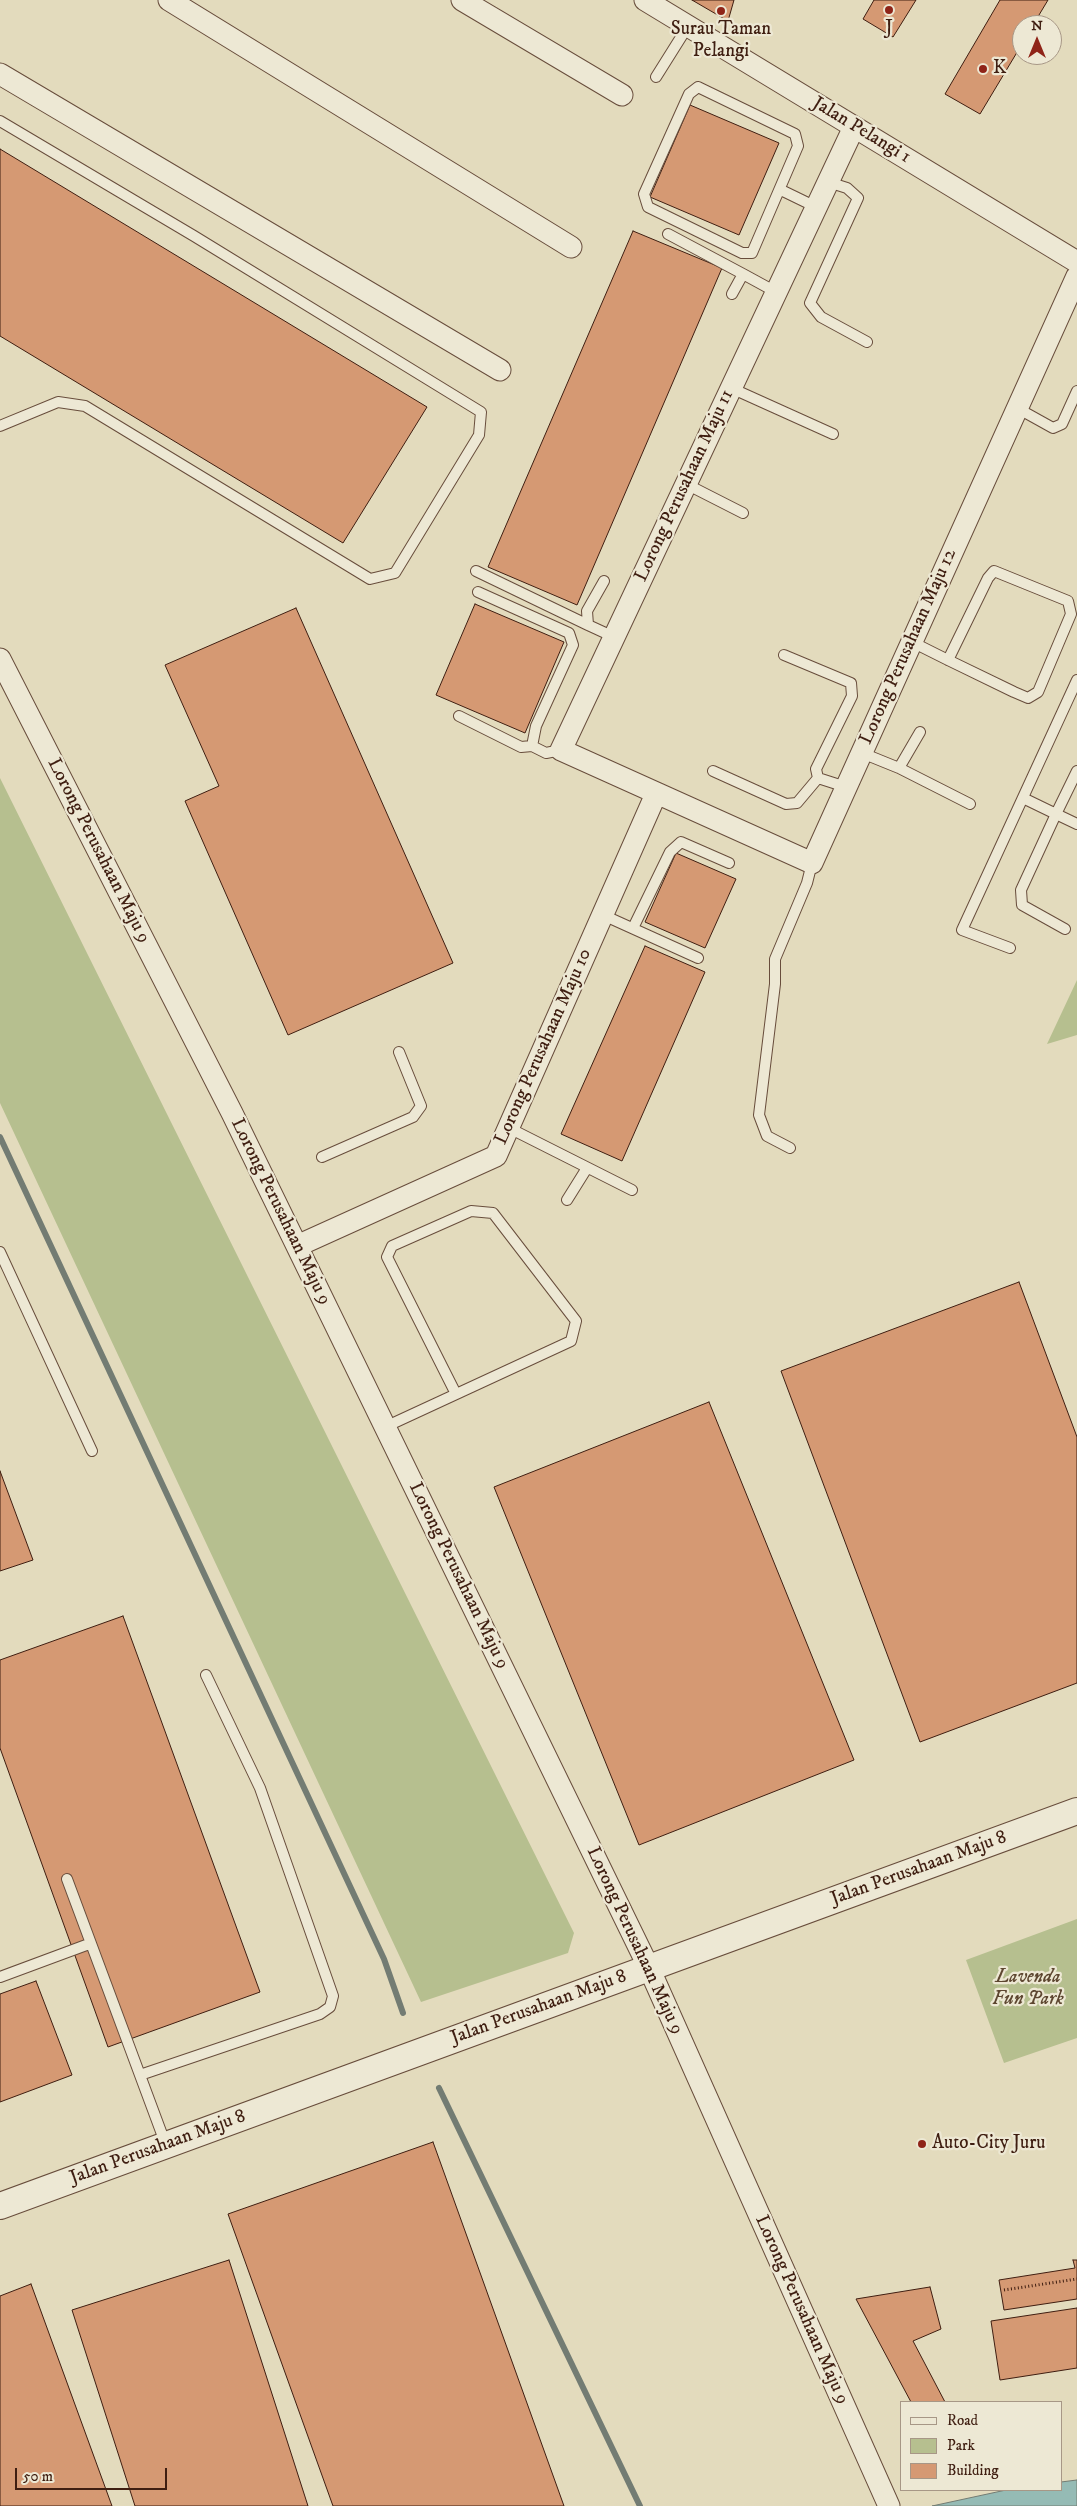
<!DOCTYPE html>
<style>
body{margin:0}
#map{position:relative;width:1077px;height:2506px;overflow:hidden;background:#e3dbbd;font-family:"IM FELL DW Pica",serif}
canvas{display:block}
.legend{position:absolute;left:900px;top:2401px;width:162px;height:90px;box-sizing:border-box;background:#ede8d4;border:1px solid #a79786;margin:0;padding:6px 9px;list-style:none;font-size:15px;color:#3f1e11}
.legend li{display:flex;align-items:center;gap:10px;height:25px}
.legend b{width:25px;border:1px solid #a79786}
.north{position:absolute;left:1012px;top:15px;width:50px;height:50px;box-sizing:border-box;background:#ede8d4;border:1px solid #a79786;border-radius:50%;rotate:0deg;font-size:14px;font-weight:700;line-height:20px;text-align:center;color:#3f1e11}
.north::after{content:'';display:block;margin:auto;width:18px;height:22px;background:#8f2418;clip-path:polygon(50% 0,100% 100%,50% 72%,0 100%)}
.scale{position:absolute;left:15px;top:2468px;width:152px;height:22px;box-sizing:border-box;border:2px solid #3f1e11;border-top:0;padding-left:6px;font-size:15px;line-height:18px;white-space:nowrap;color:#3f1e11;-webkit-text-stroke:4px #ede8d4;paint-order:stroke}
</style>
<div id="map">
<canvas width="1077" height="2506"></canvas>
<ul class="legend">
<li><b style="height:6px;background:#ede8d4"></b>Road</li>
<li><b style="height:14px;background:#b6bf8f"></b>Park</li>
<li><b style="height:14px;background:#d59973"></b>Building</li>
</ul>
<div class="north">N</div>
<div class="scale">50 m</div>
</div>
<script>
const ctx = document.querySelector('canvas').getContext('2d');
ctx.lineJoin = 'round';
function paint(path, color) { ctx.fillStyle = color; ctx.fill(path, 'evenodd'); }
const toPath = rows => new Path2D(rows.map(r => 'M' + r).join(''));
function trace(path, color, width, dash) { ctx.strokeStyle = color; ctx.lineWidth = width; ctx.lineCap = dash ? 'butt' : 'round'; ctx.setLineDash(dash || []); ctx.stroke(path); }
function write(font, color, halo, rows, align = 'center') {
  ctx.font = font + ' "IM FELL DW Pica",serif'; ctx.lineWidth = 4.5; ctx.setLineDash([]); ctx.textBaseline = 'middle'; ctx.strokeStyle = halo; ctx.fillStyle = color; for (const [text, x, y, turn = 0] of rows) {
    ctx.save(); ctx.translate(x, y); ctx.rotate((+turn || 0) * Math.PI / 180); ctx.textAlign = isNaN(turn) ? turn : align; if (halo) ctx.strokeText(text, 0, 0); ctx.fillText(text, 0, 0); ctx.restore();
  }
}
paint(toPath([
 [0,778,574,1933,568,1953,421,2002,0,1103],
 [1077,980,1077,1035,1047,1044],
 [1077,1919,1077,2038,1004,2063,966,1960]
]), '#b6bf8f');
const water = toPath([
 [1077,2480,1077,2506,932,2506,1006,2490,1061,2490,1061,2482,1077,2480]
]);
paint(water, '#95bbb5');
trace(water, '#737c73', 1);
trace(toPath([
 [0,1137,384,1959,403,2013],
 [439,2088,640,2506]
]), '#737c73', 6);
const building = toPath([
 [692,0,734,0,728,21,692,0],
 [874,0,916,0,893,37,863,19,874,0],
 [1000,0,1048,0,1033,25,1022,25,1022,44,980,114,945,94,1000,0],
 [690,105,779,143,739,235,650,197,690,105],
 [0,149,427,407,343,543,0,336,0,149],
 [633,231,722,268,577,605,488,567,633,231],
 [475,604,564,642,525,733,436,695,475,604],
 [296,608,453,963,288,1035,185,801,219,786,165,665,296,608],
 [676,853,736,879,705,948,645,922,676,853],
 [645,946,705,972,622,1161,561,1134,645,946],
 [1019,1282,1077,1437,1077,1683,920,1742,781,1371,1019,1282],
 [709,1402,854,1760,639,1845,494,1487,709,1402],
 [0,1471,33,1560,0,1571,0,1471],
 [123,1616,260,1992,108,2047,0,1748,0,1660,123,1616],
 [36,1981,72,2075,0,2102,0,1994,36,1981],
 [433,2142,564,2506,333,2506,228,2214,433,2142],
 [229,2260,308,2506,135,2506,72,2310,229,2260],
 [1073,2260,1077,2260,1077,2299,1004,2310,999,2280,1075,2268,1073,2260],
 [31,2284,112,2506,0,2506,0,2296,31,2284],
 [930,2287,941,2329,913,2341,945,2402,911,2402,856,2299,930,2287],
 [1077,2308,1077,2368,1000,2380,991,2321,1077,2308]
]);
paint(building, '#d59973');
trace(building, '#3f1e11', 1);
const service = toPath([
 [656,77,688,26],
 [698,87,795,134,798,146,752,253,742,253,648,207,644,194,689,94,698,87],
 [0,121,194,236,481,412,479,435,395,573,370,579,85,406,58,402,0,426],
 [828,182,847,188,858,198,810,303,821,317,867,342],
 [781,190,816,207],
 [668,234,743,274],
 [732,294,743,274,776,292],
 [731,388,833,434],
 [1017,408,1053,428,1062,424,1077,391],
 [686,484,743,513],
 [476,571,588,625],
 [604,581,587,611,588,625,614,637],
 [478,592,569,633,573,645,536,726,532,746,546,753,561,750],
 [912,642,948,660,1014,692,1028,698,1038,692,1071,614,1068,601,994,571,988,578,948,660],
 [784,655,851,683,852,696,816,769,818,778,846,787],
 [459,716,521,747,532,746],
 [862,753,899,768,920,732],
 [899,768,970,804],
 [713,771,786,804,797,803,818,778],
 [1077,771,1056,814,1077,824],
 [1023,798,1056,814,1021,890,1022,905,1065,929],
 [603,915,698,958],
 [633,928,670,852,681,842,729,863],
 [1010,948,962,930,1077,680],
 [509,1128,632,1190],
 [790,1148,767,1136,759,1115,775,984,775,959,807,883,812,863],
 [322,1157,413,1117,421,1106,399,1052],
 [567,1200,587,1168],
 [0,1252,92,1451],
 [385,1427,571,1341,576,1321,493,1213,471,1211,392,1246,387,1257,456,1394],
 [67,1879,166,2145],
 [0,1977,89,1944],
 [140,2075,320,2014,330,2007,333,1996,260,1788,206,1675]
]);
const minor = toPath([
 [169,0,571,247],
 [462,0,622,95],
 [645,0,1077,262],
 [0,74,500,370],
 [854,127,561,750,812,863,1077,276],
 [0,659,232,1113,649,1968,889,2506],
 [297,1246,496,1156,656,794]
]);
const tertiary = toPath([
 [0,2206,1077,1811]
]);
trace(service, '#684d3c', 12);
trace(minor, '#684d3c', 23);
trace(tertiary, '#684d3c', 28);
trace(toPath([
 [1004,2290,1077,2279]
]), '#3f1e11', 3, [1, 2.5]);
trace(service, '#ede8d4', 10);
trace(minor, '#ede8d4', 21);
trace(tertiary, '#ede8d4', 26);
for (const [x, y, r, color] of [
 [889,10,5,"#8f2418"],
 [721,11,5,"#8f2418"],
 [983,69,5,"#8f2418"],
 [922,2144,5,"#8f2418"]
]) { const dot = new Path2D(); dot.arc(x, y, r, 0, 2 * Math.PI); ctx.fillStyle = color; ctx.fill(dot); trace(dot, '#ede8d4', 2); }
write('19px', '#3f1e11', '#ede8d4', [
 ["J",889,29],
 ["Surau Taman",721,30],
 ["Pelangi",721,52],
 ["K",993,69,"left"],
 ["Auto-City Juru",932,2144,"left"]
]);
write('19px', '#3f1e11', '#ede8d4', [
 ["Jalan Pelangi 1",861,131,31],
 ["Lorong Perusahaan Maju 11",685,486,-65],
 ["Lorong Perusahaan Maju 12",909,647,-66],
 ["Lorong Perusahaan Maju 9",98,851,63],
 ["Lorong Perusahaan Maju 10",544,1047,-66],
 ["Lorong Perusahaan Maju 9",280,1212,64],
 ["Lorong Perusahaan Maju 9",458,1576,64],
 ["Jalan Perusahaan Maju 8",919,1869,-20],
 ["Lorong Perusahaan Maju 9",634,1941,65],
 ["Jalan Perusahaan Maju 8",539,2008,-20],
 ["Jalan Perusahaan Maju 8",158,2148,-20],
 ["Lorong Perusahaan Maju 9",801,2310,66]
]);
write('italic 19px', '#5d4630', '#ede8d4', [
 ["Lavenda",1028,1978],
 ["Fun Park",1028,2000]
]);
</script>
